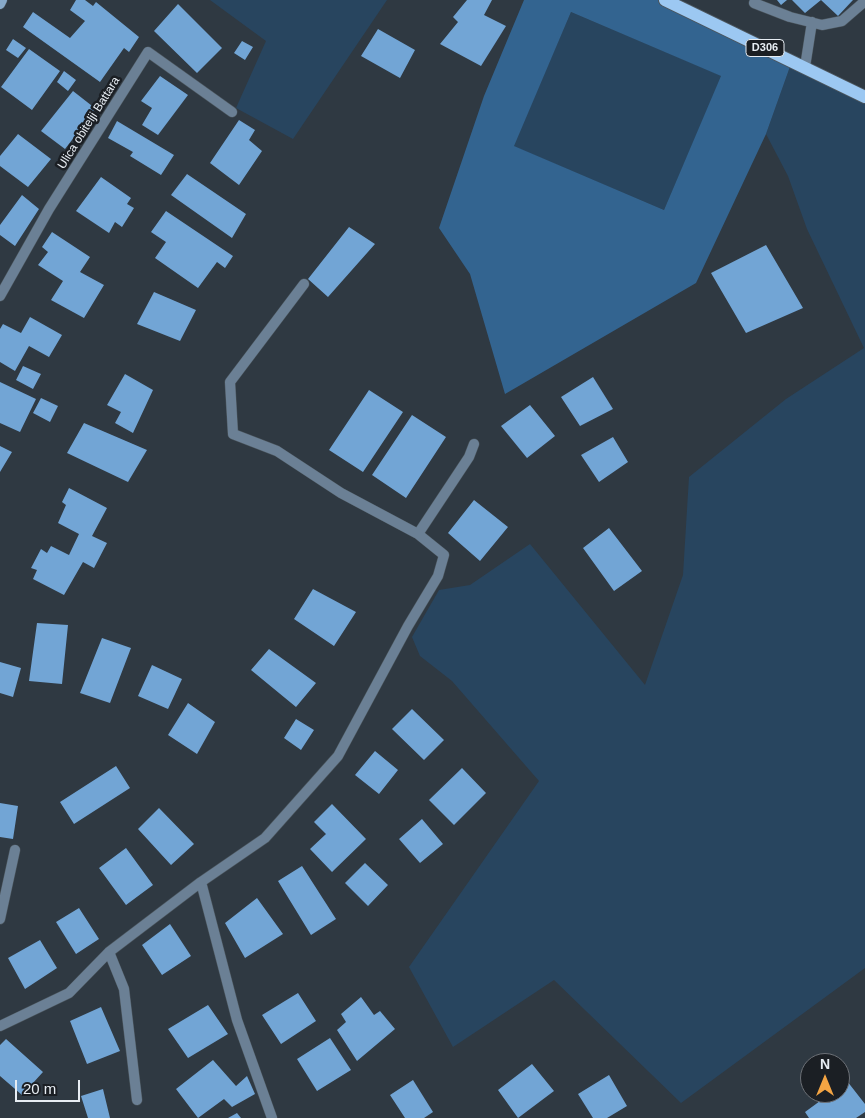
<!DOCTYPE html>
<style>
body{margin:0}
#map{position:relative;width:865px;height:1118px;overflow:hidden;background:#2f3942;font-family:Helvetica,sans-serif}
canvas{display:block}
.north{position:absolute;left:800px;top:1053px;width:50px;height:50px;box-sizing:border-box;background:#1b1f24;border:1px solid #6d7177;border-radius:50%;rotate:0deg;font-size:14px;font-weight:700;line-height:20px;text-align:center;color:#e7edf3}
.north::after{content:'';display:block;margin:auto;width:18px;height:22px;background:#f3a443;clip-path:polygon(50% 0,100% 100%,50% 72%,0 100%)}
.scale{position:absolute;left:15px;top:1080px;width:65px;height:22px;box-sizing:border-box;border:2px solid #e7edf3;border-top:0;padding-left:6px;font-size:15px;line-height:18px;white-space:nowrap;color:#e7edf3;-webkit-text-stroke:4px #1b1f24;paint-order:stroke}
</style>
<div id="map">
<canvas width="865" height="1118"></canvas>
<div class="north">N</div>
<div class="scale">20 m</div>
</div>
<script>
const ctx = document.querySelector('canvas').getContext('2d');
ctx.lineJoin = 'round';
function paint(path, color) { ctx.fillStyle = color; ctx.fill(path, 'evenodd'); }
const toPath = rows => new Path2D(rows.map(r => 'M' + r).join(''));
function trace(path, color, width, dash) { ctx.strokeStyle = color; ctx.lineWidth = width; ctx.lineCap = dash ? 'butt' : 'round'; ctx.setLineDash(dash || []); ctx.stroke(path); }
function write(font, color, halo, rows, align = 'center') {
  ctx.font = font + ' Helvetica,sans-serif'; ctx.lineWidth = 5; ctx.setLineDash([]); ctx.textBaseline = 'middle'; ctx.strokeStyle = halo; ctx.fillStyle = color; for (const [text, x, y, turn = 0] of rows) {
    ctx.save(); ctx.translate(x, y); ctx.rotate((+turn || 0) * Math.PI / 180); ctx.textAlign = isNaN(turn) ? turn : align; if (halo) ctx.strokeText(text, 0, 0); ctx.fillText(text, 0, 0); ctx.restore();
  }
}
paint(toPath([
 [210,0,387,0,293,139,236,108,266,41],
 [571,12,722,76,664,210,513,146],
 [792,61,865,97,865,968,681,1103,554,980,453,1047,409,967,539,781,452,681,420,656,412,637,439,590,470,585,530,544,645,685,683,575,689,477,786,399,864,348,807,229,788,176,766,134]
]), '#28455f');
paint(toPath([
 [524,0,665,0,792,61,766,134,696,283,505,394,470,274,439,228,484,96],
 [571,12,721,76,664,210,514,146]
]), '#336490');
paint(toPath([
 [76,0,85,0,93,6,96,2,139,37,129,52,124,48,100,82,23,27,33,12,70,38,85,21,70,10],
 [467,0,492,0,484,15,506,26,481,66,440,44,458,22,453,17],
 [777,0,787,0,781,5],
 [792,0,853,0,838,16,821,0,805,13],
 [178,4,222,48,197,73,154,31],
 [378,29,415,50,400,78,361,56],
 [13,39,26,48,18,58,6,50],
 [242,41,253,47,245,60,234,53],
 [29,49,60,71,32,110,1,87],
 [64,71,76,80,68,91,57,82],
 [160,76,188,95,158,135,142,125,152,108,141,101],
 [73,91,96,109,65,149,41,131],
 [239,120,255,130,249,140,262,151,239,185,210,163],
 [117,121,174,155,161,175,130,156,133,152,108,138],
 [18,134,51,159,28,187,0,166,0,156],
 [187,174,246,214,232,238,171,195],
 [101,177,131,198,127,204,134,208,122,227,115,222,109,233,76,211],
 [22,195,39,209,15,246,0,235,0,225],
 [166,211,233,256,225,268,217,262,198,288,155,258,166,242,151,232],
 [349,227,375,244,328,297,308,279],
 [52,232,90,257,80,272,104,285,84,318,51,300,63,281,38,265,48,252,42,247],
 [766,245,803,308,746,333,711,273],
 [154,292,196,310,180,341,137,324],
 [30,317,62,335,49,357,29,346,15,371,0,362,0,329,3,324,21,333],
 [23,366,41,374,33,389,16,380],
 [125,374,153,390,133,433,115,423,121,412,107,405],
 [593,377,613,409,580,426,561,397],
 [0,382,36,399,20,432,0,423],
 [369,390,403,412,363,472,329,450],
 [41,398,58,406,50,422,33,413],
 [530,405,555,436,527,458,501,426],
 [412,415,446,437,406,498,372,475],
 [84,423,147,450,128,482,67,453],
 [613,437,628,462,599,482,581,455],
 [0,446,12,452,0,472],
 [69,488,107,508,92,536,107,543,94,568,83,562,64,595,33,579,37,570,31,568,41,549,47,553,51,546,69,555,79,534,58,523,66,505,62,502],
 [474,500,508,527,480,561,448,533],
 [609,528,642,571,614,591,583,548],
 [313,589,356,612,334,646,294,619],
 [37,623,68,625,62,684,29,681],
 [102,638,131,648,110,703,80,693],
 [269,649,316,683,296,707,251,670],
 [0,662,21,668,13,697,0,693],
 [152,665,182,679,168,709,138,696],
 [188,703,215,722,197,754,168,735],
 [412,709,444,740,424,760,392,729],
 [296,719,314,730,301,750,284,738],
 [375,751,398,770,379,794,355,775],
 [116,766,130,788,74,824,60,802],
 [462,768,486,793,454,825,429,800],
 [0,803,18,806,13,839,0,837],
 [332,804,366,839,332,872,310,849,326,834,314,822],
 [159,808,194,844,171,865,138,829],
 [422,819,443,844,420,863,399,839],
 [126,848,153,885,126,905,99,868],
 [365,863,388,885,368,906,345,883],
 [302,866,336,919,311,935,278,881],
 [257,898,283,934,245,958,225,923],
 [79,908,99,939,76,954,56,922],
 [170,924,191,956,162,975,142,945],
 [40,940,57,968,25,989,8,958],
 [298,993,316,1021,281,1044,262,1015],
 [361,997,374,1015,380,1011,395,1029,357,1061,337,1030,346,1022,341,1014],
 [208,1005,228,1034,188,1058,168,1029],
 [101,1007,120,1051,87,1064,70,1021],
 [330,1038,351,1070,317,1091,297,1059],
 [6,1039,43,1072,22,1095,0,1076,0,1045],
 [213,1060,236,1086,247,1076,255,1094,232,1107,224,1099,198,1118,176,1089],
 [532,1064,554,1091,518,1118,498,1090],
 [609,1075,627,1106,607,1118,593,1118,578,1094],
 [413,1080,433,1112,424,1118,405,1118,390,1095],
 [847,1081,865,1104,865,1112,856,1118,809,1118,805,1112,831,1093,840,1093,840,1086],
 [103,1089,110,1118,88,1118,81,1096],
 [237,1113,241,1118,228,1118]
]), '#72a5d5');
const lane = toPath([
 [754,3,790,17,822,25,842,21,865,1],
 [805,67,812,22]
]);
const street = toPath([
 [304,284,230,382,233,434,277,451,341,493,418,534],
 [0,296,49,209,148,52,232,112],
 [201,882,237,1020,272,1118],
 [0,919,15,850],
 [109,952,124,989,137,1100],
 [0,1026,69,993,109,952,201,882,265,838,338,756,408,626,438,576,444,555,418,534,469,457,474,444]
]);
const secondary = toPath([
 [0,4,2,0]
]);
const primary = toPath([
 [665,0,865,97]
]);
trace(lane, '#4c565e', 11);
trace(street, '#4c565e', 11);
trace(secondary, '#4c565e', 11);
trace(primary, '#4c565e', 14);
trace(lane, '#6b8095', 10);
trace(street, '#6b8095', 10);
trace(secondary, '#87a9c9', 10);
trace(primary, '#9cc8f2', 12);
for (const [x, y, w] of [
 [765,48,38]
]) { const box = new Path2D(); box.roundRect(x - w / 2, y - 8.5, w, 17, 4); ctx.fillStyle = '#1b1f24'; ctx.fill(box); trace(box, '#e7edf3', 1); }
write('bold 11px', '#e7edf3', null, [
 ["D306",765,48]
]);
write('12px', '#e7edf3', '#1b1f24', [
 ["Ulica obitelji Battara",89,123,-58]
]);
</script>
